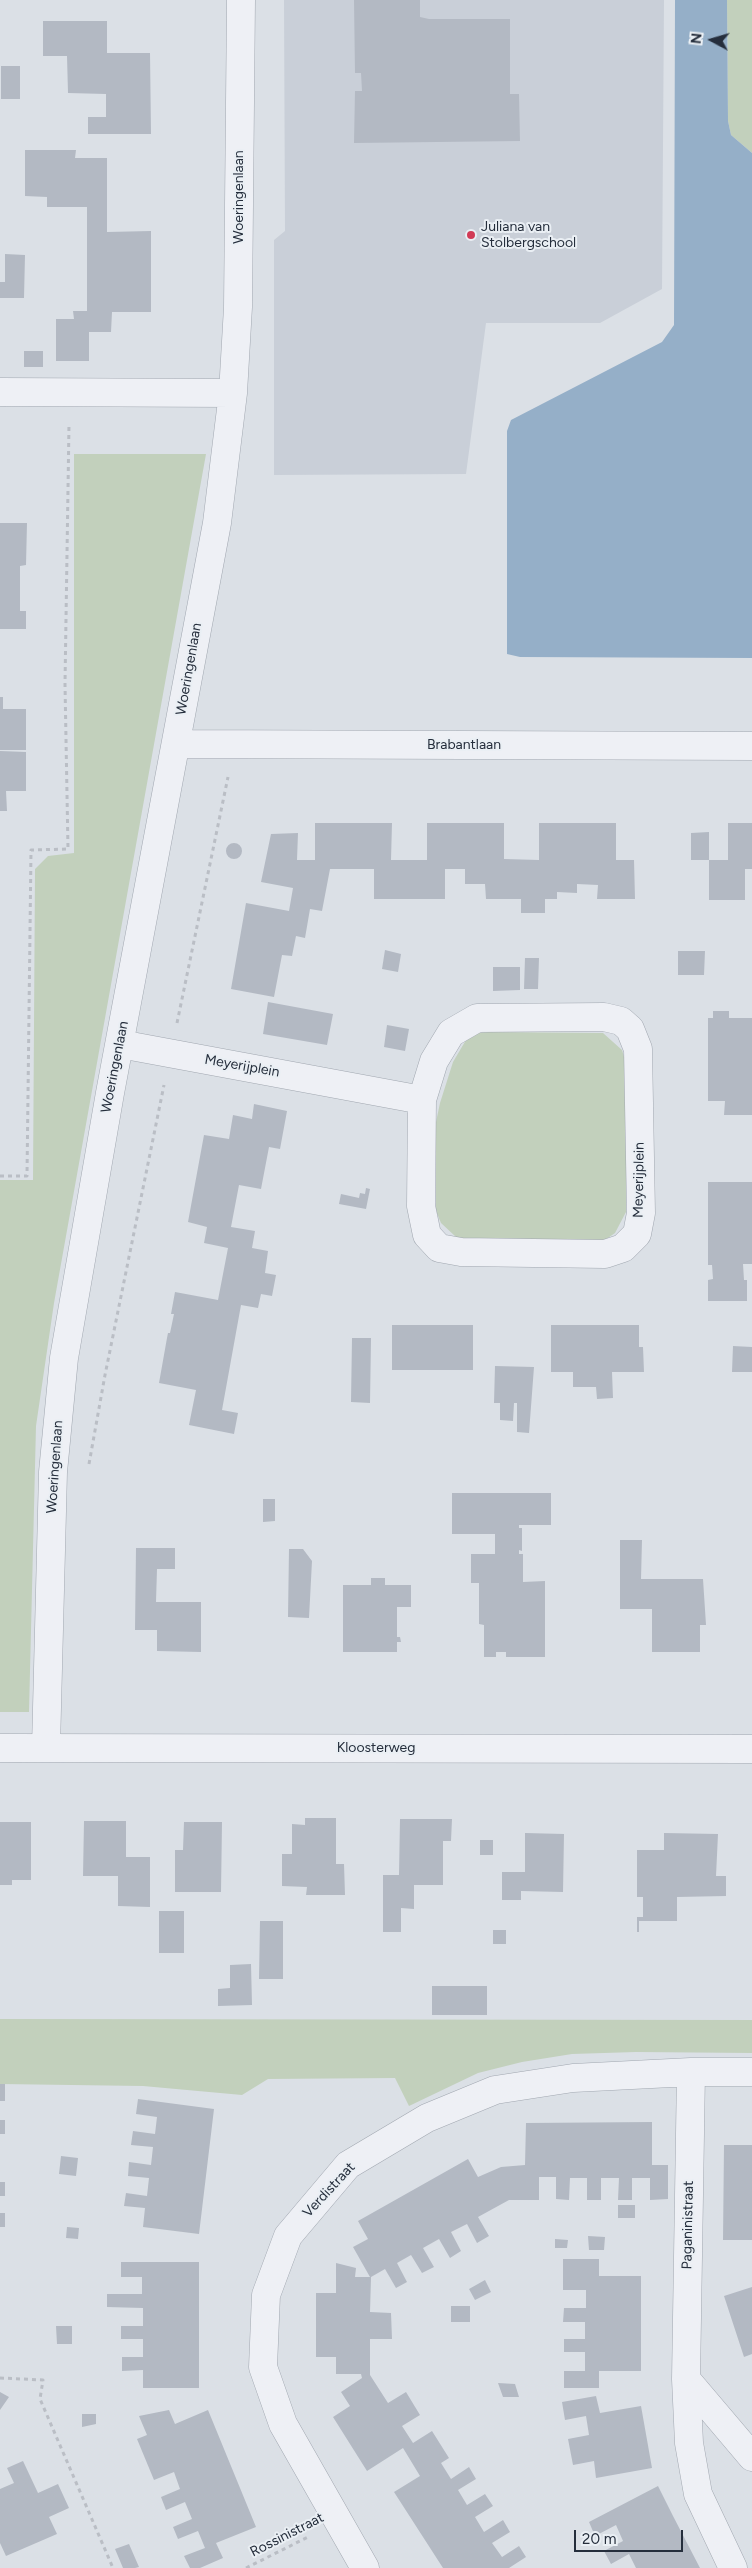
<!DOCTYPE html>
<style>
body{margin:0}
#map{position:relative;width:752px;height:2568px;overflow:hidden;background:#dbe0e6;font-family:Figtree,sans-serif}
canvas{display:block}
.north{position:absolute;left:687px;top:15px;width:50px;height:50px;-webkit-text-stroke:4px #eaeff4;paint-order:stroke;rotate:276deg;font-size:14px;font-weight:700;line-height:20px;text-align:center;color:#252e3c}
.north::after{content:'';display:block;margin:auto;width:18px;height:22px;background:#252e3c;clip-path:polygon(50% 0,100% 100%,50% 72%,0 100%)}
.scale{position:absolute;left:574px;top:2530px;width:109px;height:22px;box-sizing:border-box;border:2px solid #252e3c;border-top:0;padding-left:6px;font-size:15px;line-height:18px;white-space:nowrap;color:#252e3c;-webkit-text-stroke:4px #eaeff4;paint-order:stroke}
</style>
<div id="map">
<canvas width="752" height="2568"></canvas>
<div class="north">N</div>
<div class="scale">20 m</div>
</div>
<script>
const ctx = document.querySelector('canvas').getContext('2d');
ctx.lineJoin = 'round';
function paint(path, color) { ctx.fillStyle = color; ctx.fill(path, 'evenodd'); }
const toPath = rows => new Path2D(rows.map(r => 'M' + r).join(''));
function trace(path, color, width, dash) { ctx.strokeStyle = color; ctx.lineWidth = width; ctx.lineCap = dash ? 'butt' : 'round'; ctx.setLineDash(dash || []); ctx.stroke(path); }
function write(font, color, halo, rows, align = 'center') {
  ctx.font = font + ' Figtree,sans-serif'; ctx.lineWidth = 4; ctx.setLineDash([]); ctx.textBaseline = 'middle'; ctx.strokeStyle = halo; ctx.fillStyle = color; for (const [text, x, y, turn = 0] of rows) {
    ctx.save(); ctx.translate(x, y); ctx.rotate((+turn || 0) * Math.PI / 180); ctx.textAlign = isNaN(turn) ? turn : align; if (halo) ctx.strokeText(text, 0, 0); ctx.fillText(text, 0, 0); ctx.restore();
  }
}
paint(toPath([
 [284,0,664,0,662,289,600,323,486,323,466,474,274,475,274,240,285,231]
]), '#c9cfd8');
paint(toPath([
 [727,0,752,0,752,153,731,135,728,121],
 [74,454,206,454,54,1303,36,1426,29,1712,0,1712,0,1180,33,1180,35,869,48,856,74,853],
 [488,1032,603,1033,622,1050,627,1066,626,1212,615,1233,605,1240,593,1243,470,1242,456,1237,441,1223,436,1211,436,1122,440,1103,453,1062,466,1040,476,1033],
 [0,2019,752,2020,752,2053,636,2052,572,2054,522,2062,478,2073,409,2106,395,2078,268,2079,242,2095,143,2086,0,2084]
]), '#c2d0bc');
paint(toPath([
 [675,0,727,0,728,121,731,135,752,153,752,658,520,657,507,654,507,431,511,420,662,342,674,325]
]), '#95afc8');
paint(toPath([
 [354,0,420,0,420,17,429,19,510,19,510,94,519,94,520,141,354,143,355,91,362,91,361,73,355,73],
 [43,21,107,21,107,53,150,53,151,134,88,134,88,117,106,117,106,94,68,93,67,56,43,56],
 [1,66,20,66,20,99,1,99],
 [25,150,76,150,75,158,107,158,107,232,151,231,151,312,112,312,111,332,89,332,89,361,56,361,56,319,74,319,73,311,87,311,87,207,47,207,47,197,25,196],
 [5,254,25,255,24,298,0,298,0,282,5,282],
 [24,351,43,351,43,367,24,367],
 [0,523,27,523,26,565,20,566,20,611,26,611,26,629,0,629],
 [0,697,3,697,3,709,26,709,26,750,0,750],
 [0,751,26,752,26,791,6,791,7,811,0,811],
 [315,823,392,823,391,860,427,860,427,823,504,823,504,859,539,860,539,823,616,823,616,860,634,860,635,899,597,899,598,885,577,884,577,893,557,892,557,899,545,899,545,913,521,913,521,899,486,899,485,884,465,884,465,869,445,869,445,899,374,899,374,869,330,869,322,911,310,909,305,938,296,936,292,956,282,955,274,997,231,989,246,903,289,911,293,888,261,882,271,834,298,833,297,860,315,860],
 [728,823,752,823,752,869,745,869,745,900,709,900,709,860,728,860],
 [709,832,709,860,691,860,691,833],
 '226 851a8 8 0 1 1 16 0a8 8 0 1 1-16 0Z',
 [385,950,401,954,398,972,382,969],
 [678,951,705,951,704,975,678,975],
 [525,958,539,958,538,989,524,989],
 [493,967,520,967,520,990,493,991],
 [268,1002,333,1014,327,1045,263,1034],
 [713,1011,729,1011,729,1018,752,1018,752,1115,724,1115,725,1101,708,1101,708,1018,713,1018],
 [387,1025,409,1029,405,1051,384,1047],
 [254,1104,287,1111,280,1149,269,1147,261,1189,239,1185,231,1227,255,1231,252,1248,268,1251,265,1273,276,1275,272,1296,261,1294,258,1308,241,1305,222,1410,238,1413,234,1434,189,1425,196,1390,159,1383,167,1338,168,1333,170,1333,174,1314,171,1314,175,1292,218,1300,228,1248,204,1243,207,1227,188,1222,204,1135,229,1139,233,1115,252,1119],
 [708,1182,752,1182,752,1264,743,1264,744,1280,747,1280,747,1301,708,1301,708,1280,713,1279,712,1265,708,1265],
 [366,1188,370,1189,366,1209,339,1204,341,1194,359,1198,360,1193,365,1194],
 [392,1325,473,1325,473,1370,392,1370],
 [551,1325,639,1325,639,1347,643,1347,644,1372,612,1372,613,1398,597,1399,596,1387,573,1387,573,1372,551,1372],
 [352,1338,371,1338,370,1403,351,1402],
 [733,1346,752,1347,752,1372,732,1372],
 [495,1366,534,1367,529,1433,517,1432,517,1403,514,1403,513,1421,500,1420,500,1403,494,1403],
 [452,1493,551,1493,551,1525,519,1525,519,1528,522,1528,522,1551,519,1550,519,1554,523,1554,523,1582,545,1581,545,1657,506,1657,506,1652,496,1652,496,1657,484,1657,484,1625,479,1624,479,1583,471,1583,471,1554,495,1554,495,1534,452,1534],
 [263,1499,275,1499,275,1521,263,1522],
 [620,1540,642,1540,641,1579,703,1579,706,1625,700,1625,700,1652,652,1652,652,1609,620,1609],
 [136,1548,175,1548,175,1569,157,1569,156,1602,201,1602,201,1652,157,1651,157,1630,135,1630],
 [289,1549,303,1549,312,1561,309,1618,288,1617],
 [371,1578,385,1578,385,1585,411,1585,411,1607,397,1607,397,1637,400,1637,401,1642,397,1642,397,1652,343,1652,343,1585,371,1585],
 [305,1818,336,1818,336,1864,344,1864,345,1895,306,1895,307,1887,282,1886,282,1854,292,1854,292,1824,305,1825],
 [400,1819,452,1819,451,1841,443,1841,443,1885,414,1885,414,1909,401,1908,401,1932,383,1932,383,1875,399,1875],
 [84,1821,126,1821,126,1857,150,1857,150,1907,118,1906,118,1876,83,1876],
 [0,1822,31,1822,31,1880,12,1880,12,1885,0,1885],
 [184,1822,222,1822,221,1892,175,1892,175,1850,183,1850],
 [525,1833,564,1834,563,1892,521,1891,521,1900,502,1900,502,1872,525,1872],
 [664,1833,718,1834,716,1876,726,1876,726,1896,677,1897,677,1921,639,1921,639,1932,637,1932,637,1917,643,1917,643,1897,637,1897,637,1850,664,1850],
 [480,1840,493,1840,493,1855,480,1855],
 [159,1911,184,1911,184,1953,159,1953],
 [260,1921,283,1921,283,1979,259,1979],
 [493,1930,506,1930,506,1944,493,1944],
 [251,1964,252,2005,218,2006,218,1989,230,1988,230,1965],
 [432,1986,487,1986,487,2015,432,2015],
 [0,2084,5,2084,5,2101,0,2101],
 [138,2099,214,2109,199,2234,143,2227,145,2208,124,2206,126,2193,147,2196,149,2178,128,2176,129,2162,151,2165,153,2147,131,2145,133,2131,155,2134,157,2117,136,2114],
 [0,2120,5,2120,5,2134,0,2134],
 [652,2122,652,2165,668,2165,668,2199,650,2200,650,2178,632,2178,632,2200,618,2200,619,2178,601,2178,601,2200,587,2200,587,2178,570,2178,569,2200,556,2199,556,2177,539,2177,539,2200,509,2200,478,2217,489,2236,477,2243,467,2224,451,2232,461,2251,450,2258,439,2239,423,2248,434,2267,422,2273,411,2255,397,2263,407,2282,396,2288,385,2269,371,2277,370,2312,391,2313,392,2339,370,2339,370,2375,388,2403,406,2392,420,2415,402,2426,413,2443,432,2431,449,2458,441,2463,451,2479,469,2467,476,2479,458,2490,467,2505,485,2494,493,2506,475,2517,484,2532,503,2520,510,2532,492,2543,502,2557,519,2546,526,2557,509,2568,443,2568,394,2492,420,2476,403,2448,367,2471,333,2417,350,2406,341,2392,362,2378,361,2374,336,2374,336,2357,316,2357,316,2293,336,2293,336,2263,356,2268,355,2277,370,2277,353,2247,368,2239,358,2221,468,2159,478,2177,501,2167,525,2165,526,2123],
 [724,2145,752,2145,752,2240,723,2240],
 [61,2156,78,2158,76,2176,59,2174],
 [0,2182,5,2182,5,2196,0,2196],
 [618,2205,635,2205,635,2218,618,2218],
 [0,2213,5,2213,5,2227,0,2227],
 [67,2227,79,2228,78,2239,66,2238],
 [588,2236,605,2237,604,2250,589,2250],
 [555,2239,568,2240,567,2248,555,2248],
 [563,2259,599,2259,599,2276,641,2276,641,2371,599,2371,599,2388,564,2388,564,2371,585,2371,585,2352,564,2352,564,2339,585,2339,585,2322,563,2322,564,2308,586,2308,586,2290,563,2290],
 [121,2262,199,2262,199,2388,143,2388,143,2370,122,2371,122,2357,143,2357,143,2339,121,2339,121,2326,143,2326,143,2308,107,2307,107,2294,142,2294,142,2277,121,2277],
 [485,2280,491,2292,475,2300,469,2289],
 [752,2287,752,2354,744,2357,724,2296],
 [451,2306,470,2306,470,2322,451,2322],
 [56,2326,72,2326,72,2344,57,2344],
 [498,2383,515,2384,519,2397,503,2397],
 [0,2392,9,2397,0,2410],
 [596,2396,600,2413,641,2406,652,2468,596,2478,594,2461,573,2465,568,2439,589,2435,586,2416,565,2420,562,2402],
 [169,2410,175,2424,208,2410,256,2527,216,2543,223,2558,200,2568,190,2568,184,2556,205,2548,198,2531,178,2539,173,2527,192,2519,185,2502,166,2510,161,2497,180,2489,174,2472,154,2480,137,2439,147,2435,139,2416],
 [82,2414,96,2414,96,2424,82,2427],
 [23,2461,38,2493,58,2484,69,2508,49,2517,57,2534,6,2556,0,2543,0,2489,14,2483,7,2468],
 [658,2486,673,2516,700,2568,636,2568,629,2554,611,2564,604,2551,623,2541,616,2525,595,2536,589,2522],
 [129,2544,139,2567,135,2568,123,2568,115,2549]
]), '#b3b9c3');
const minor = toPath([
 [0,392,233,393],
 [176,744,752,746],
 [120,1044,422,1100,421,1206,427,1235,439,1248,461,1252,605,1254,623,1248,637,1234,641,1213,638,1049,630,1029,621,1021,604,1017,477,1018,451,1033,434,1061,422,1100],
 [46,1747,53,1472,64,1358,110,1093,217,523,233,393,238,307,241,0],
 [0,1748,752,1749],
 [691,2072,686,2379,752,2457],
 [686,2379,689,2443,698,2494,733,2568],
 [365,2568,283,2424,263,2367,266,2295,288,2236,348,2165,427,2118,495,2090,573,2078,691,2072,752,2072]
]);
trace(minor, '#a1a7b0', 29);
trace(toPath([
 [177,1023,228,777],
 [0,1176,27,1176,31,850,68,849,65,684,69,424],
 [89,1464,105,1375,164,1085],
 [0,2378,43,2380,40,2399,113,2568],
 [246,2568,310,2536]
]), '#babec5', 3, [4, 4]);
trace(minor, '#eef0f5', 28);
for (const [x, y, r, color] of [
 [471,235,5,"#d13b56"]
]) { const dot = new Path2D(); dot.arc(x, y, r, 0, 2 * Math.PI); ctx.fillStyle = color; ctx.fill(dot); trace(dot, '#eaeff4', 2); }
write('14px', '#252e3c', '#eaeff4', [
 ["Woeringenlaan",239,197,-90],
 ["Woeringenlaan",189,669,-80],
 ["Brabantlaan",464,745],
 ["Meyerijplein",242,1066,10],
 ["Woeringenlaan",115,1067,-79],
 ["Meyerijplein",639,1180,-89],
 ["Woeringenlaan",55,1467,-86],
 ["Kloosterweg",376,1748],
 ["Verdistraat",329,2190,-47],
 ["Paganinistraat",688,2225,-89],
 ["Rossinistraat",287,2535,-27]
]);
write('14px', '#252e3c', '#eaeff4', [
 ["Juliana van",481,227],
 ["Stolbergschool",481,243]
], 'left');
</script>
